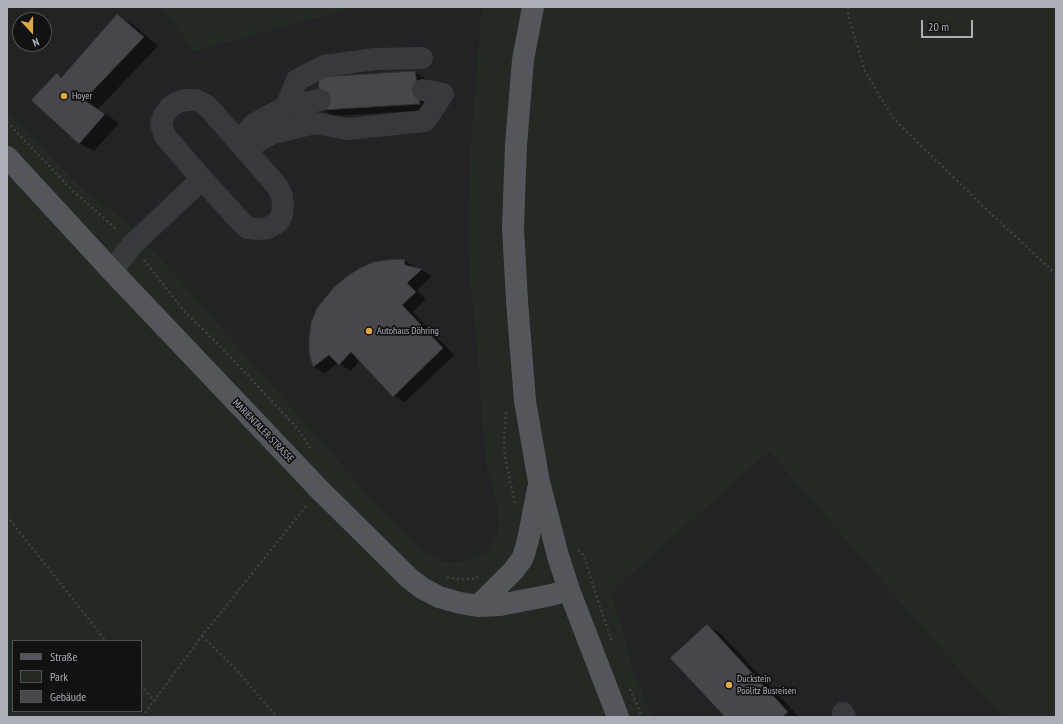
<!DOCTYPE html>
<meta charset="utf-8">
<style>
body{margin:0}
#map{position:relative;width:1063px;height:724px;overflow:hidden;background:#171718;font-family:"PT Sans Narrow",sans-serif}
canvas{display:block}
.frame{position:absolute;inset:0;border:8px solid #aaafb7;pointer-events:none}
.legend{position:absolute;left:12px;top:640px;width:130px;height:72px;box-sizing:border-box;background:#121213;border:1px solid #4f5155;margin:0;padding:5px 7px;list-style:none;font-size:12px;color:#aaafb7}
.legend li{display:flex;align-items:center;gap:8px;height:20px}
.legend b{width:20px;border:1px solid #4f5155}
.north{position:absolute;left:12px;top:12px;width:40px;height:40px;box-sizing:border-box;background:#121213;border:1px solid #4f5155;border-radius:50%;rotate:159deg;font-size:11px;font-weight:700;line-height:16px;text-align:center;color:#aaafb7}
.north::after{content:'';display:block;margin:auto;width:14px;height:18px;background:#e1a746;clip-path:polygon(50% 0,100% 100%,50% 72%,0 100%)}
.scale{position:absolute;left:921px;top:20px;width:52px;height:18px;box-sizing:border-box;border:2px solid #aaafb7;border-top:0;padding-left:5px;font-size:12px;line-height:14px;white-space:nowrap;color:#aaafb7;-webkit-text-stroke:3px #121213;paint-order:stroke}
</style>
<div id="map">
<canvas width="1063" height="724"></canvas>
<div class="frame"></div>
<ul class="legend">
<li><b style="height:5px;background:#54565c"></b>Straße</li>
<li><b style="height:11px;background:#232a24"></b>Park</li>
<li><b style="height:11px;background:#46474b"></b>Gebäude</li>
</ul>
<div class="north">N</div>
<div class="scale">20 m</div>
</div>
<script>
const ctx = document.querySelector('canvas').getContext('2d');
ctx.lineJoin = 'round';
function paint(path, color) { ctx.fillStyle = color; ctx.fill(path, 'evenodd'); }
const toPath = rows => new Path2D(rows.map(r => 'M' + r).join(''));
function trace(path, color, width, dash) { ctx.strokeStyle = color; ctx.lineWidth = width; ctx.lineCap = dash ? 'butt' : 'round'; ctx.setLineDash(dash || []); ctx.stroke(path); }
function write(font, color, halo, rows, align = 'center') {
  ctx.font = font + ' "PT Sans Narrow",sans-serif'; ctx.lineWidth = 3.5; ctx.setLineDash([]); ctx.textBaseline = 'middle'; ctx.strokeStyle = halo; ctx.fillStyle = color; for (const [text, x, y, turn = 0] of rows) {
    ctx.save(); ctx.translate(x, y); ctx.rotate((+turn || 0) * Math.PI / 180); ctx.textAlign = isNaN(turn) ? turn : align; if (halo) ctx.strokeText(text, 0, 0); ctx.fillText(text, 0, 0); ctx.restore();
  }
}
paint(toPath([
 [7,7,161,7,194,52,359,7,483,7,480,21,470,149,467,230,469,277,477,350,481,416,486,467,497,507,498,533,487,551,467,561,444,562,423,550,369,495,216,321,185,285,126,221,93,197,77,183,7,111],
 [20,20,44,20,44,44,20,44],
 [769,452,915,620,1002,717,653,717,648,707,634,669,612,592]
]), '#232325');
paint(toPath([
 [161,7,359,7,194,52],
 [483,7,1056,7,1056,717,1002,717,915,620,769,452,612,592,634,669,648,707,653,717,7,717,7,111,77,183,93,197,126,221,185,285,216,321,369,495,423,550,444,562,467,561,487,551,498,532,497,507,486,467,481,416,477,350,469,277,467,230,470,149,480,21],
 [13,641,141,641,141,711,13,711]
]), '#232a24');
paint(toPath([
 [117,15,132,24,158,46,98,109,119,123,94,151,79,143,57,74,62,77],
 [415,72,426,79,431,110,333,116,322,109],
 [404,260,415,267,415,268,421,269,432,276,417,290,426,299,413,312,454,355,405,402,394,396,360,360,351,371,338,363,325,373,314,367,310,352],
 [707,625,721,634,799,717,727,717]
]), '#0007');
const building = toPath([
 [117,14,144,37,84,100,105,114,79,144,31,100,57,73,61,78,117,14],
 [415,71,420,104,321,110,318,77,415,71],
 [404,259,405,265,422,269,407,283,416,292,402,305,443,348,393,397,351,352,339,365,329,355,313,367,309,352,309,339,311,323,317,308,335,286,349,275,360,268,373,262,387,260,404,259],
 [707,624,788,712,782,717,725,717,670,658,707,624]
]);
paint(building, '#46474b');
trace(building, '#313134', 1);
trace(toPath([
 [848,7,849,18,865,71,893,118,988,211,1056,274],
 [7,122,72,190,105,219,118,231],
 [144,260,184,311,220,346,298,429,312,451],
 [506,412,504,436,505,457,515,504],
 [7,516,106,641],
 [578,550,584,556,595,592,612,642],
 [447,577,457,579,474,579,478,577],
 [202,636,233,666,277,717],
 [141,685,154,701],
 [630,689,642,717],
 [142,717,202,636,307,505]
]), '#3e4044', 2.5, [2, 3]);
trace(toPath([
 [187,100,196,100,204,104,210,109,277,186,282,196,283,206,282,215,278,222,268,228,257,229,248,228,242,223,202,179,165,136,161,124,164,115,170,107,178,102,187,100],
 [286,107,297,80,324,66,375,59,422,58],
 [239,142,254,124,286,107,320,100],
 [245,149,273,133,315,123,348,129,425,121,443,94,423,90],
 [112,271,132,245,202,179],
 [843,713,845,717]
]), '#38393d', 22);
trace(toPath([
 [533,7,523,60,516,145,513,228,517,301,525,401,539,482,558,556,569,590,618,717],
 [7,157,112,271,319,489,409,578,422,588,439,597,460,603,478,606,500,605,551,595,569,590],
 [478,606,514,570,522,559,524,554,528,540,538,489]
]), '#54565c', 22);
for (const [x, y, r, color] of [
 [64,96,4,"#e1a746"],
 [369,331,4,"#e1a746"],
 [729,685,4,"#e1a746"]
]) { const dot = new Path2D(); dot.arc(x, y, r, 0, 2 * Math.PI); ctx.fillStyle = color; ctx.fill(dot); trace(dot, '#121213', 1.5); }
write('10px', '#aaafb7', '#121213', [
 ["Hoyer",72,96],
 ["Autohaus Döhring",377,331],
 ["Duckstein",737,679],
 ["Poölitz Busreisen",737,691]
], 'left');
write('10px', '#aaafb7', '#121213', [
 ["MARIENTALER STRASSE",263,431,46]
]);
</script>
